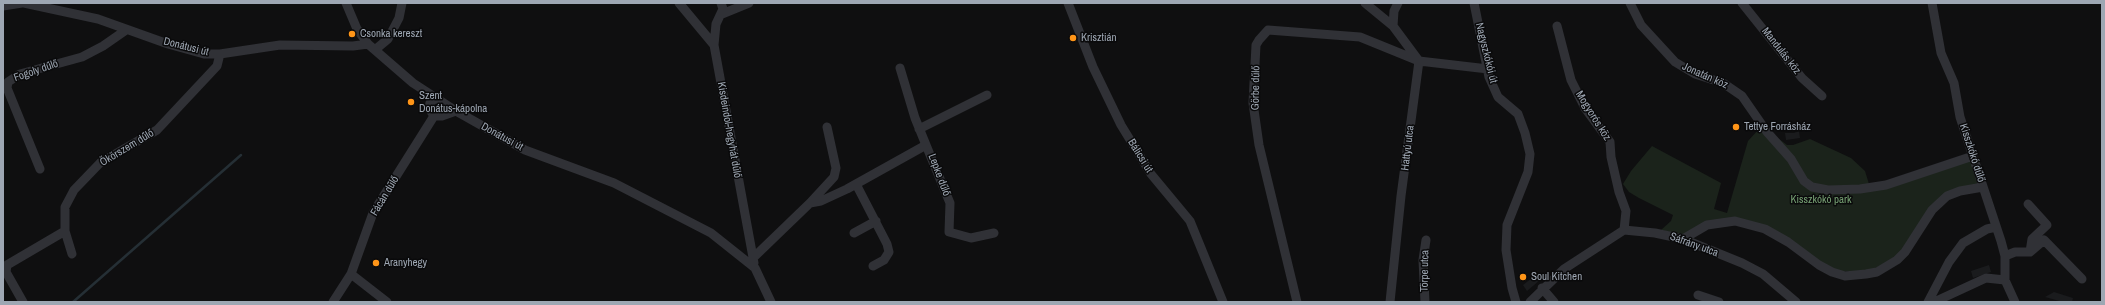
<!DOCTYPE html>
<meta charset="utf-8">
<style>
body{margin:0}
#map{position:relative;width:2105px;height:305px;overflow:hidden;background:#0f0f10;font-family:"Archivo Narrow",sans-serif}
canvas{display:block}
.frame{position:absolute;inset:0;border:4px solid #9ea7b3;pointer-events:none}
</style>
<div id="map">
<canvas width="2105" height="305"></canvas>
<div class="frame"></div>
</div>
<script>
const ctx = document.querySelector('canvas').getContext('2d');
ctx.lineJoin = 'round';
function paint(path, color) { ctx.fillStyle = color; ctx.fill(path, 'evenodd'); }
const toPath = rows => new Path2D(rows.map(r => 'M' + r).join(''));
function trace(path, color, width, dash) { ctx.strokeStyle = color; ctx.lineWidth = width; ctx.lineCap = dash ? 'butt' : 'round'; ctx.setLineDash(dash || []); ctx.stroke(path); }
function write(font, color, halo, rows, align = 'center') {
  ctx.font = font + ' "Archivo Narrow",sans-serif'; ctx.lineWidth = 3; ctx.setLineDash([]); ctx.textBaseline = 'middle'; ctx.strokeStyle = halo; ctx.fillStyle = color; for (const [text, x, y, turn = 0] of rows) {
    ctx.save(); ctx.translate(x, y); ctx.rotate((+turn || 0) * Math.PI / 180); ctx.textAlign = isNaN(turn) ? turn : align; if (halo) ctx.strokeText(text, 0, 0); ctx.fillText(text, 0, 0); ctx.restore();
  }
}
paint(toPath([
 [1799,131,1800,138,1786,140,1785,133,1794,133],
 [1989,265,1991,272,1973,278,1971,271],
 [1536,275,1540,280,1527,291,1523,285],
 [2054,292,2073,298,2072,302,2063,302,2045,297]
]), '#1a1b1d');
paint(toPath([
 [1759,129,1770,132,1787,145,1793,145,1810,139,1851,158,1865,171,1869,184,1886,182,1971,155,1981,186,1960,189,1915,232,1894,260,1866,272,1834,271,1797,246,1734,219,1682,235,1661,230,1671,221,1673,215,1639,198,1629,192,1623,184,1631,171,1652,146,1721,183,1714,209,1727,213,1748,141]
]), '#1b231b');
trace(toPath([
 [73,302,241,155]
]), '#252f35', 2.5);
trace(toPath([
 [24,3,98,19,168,44,204,54,220,54,280,45,353,46,368,44,413,83,456,111,525,150,614,183,711,233,755,268,771,302],
 [346,3,357,29,368,44],
 [679,3,714,45,754,263],
 [1068,3,1093,67,1121,125,1151,174,1190,221,1223,302],
 [1365,3,1393,26],
 [1474,3,1489,77,1498,97,1518,114,1525,133,1530,154,1528,172,1507,225,1506,250,1512,288,1516,302],
 [1630,3,1641,25,1675,62,1695,74,1723,83,1742,96,1767,132,1791,159,1804,181,1812,187,1828,190,1860,189,1886,185,1973,156],
 [1742,3,1802,78,1822,96],
 [1932,3,1941,53,1954,83,1960,117,2001,241,2005,256,2005,280,2015,302],
 [3,6,22,3],
 [722,14,749,3],
 [1557,26,1571,80,1585,108,1610,142,1611,157,1619,192,1626,211,1624,230],
 [714,45,716,24,723,9,721,3],
 [376,49,388,39,399,18,402,3],
 [900,68,915,118,926,145],
 [436,97,430,103,429,108,434,116,442,116,456,111],
 [919,129,987,95],
 [40,169,7,88,8,82,20,74,82,57,103,46,126,30],
 [856,184,887,244,889,252,884,260,873,266],
 [810,203,834,177,836,168,827,127],
 [2028,204,2047,225,2032,239,2030,252],
 [854,233,876,221],
 [1683,239,1707,225,1735,221,1765,229,1788,242,1819,265,1832,272,1845,276,1866,274,1877,272,1897,260,1905,252,1932,210,1947,196,1960,191,1983,187],
 [72,254,65,231,65,207,74,190,100,163,157,130,217,66,220,54],
 [2005,256,2015,252,2030,252,2044,240,2082,279],
 [753,258,810,203,821,201,847,189,926,145,950,203,949,232,971,238,994,233],
 [351,274,387,302],
 [1542,288,1554,302],
 [1698,295,1719,302],
 [23,302,6,272,7,265,65,231],
 [333,302,351,274,373,213,434,116],
 [1297,302,1259,145,1253,103,1256,45,1259,40,1268,30,1360,37,1419,61,1488,69],
 [1390,302,1401,196,1419,61,1393,26,1394,11,1398,3],
 [1425,302,1423,260,1426,240],
 [1530,302,1564,269,1624,230,1655,233,1683,239,1742,263,1763,274,1796,302],
 [1928,302,1949,262,1963,243,1987,229,1996,227],
 [1934,302,1986,278,2005,280]
]), '#303136', 9);
for (const [x, y, r, color] of [
 [352,34,4,"#ff9518"],
 [1073,38,4,"#ff9518"],
 [411,102,4,"#ff9518"],
 [1736,127,4,"#ff9518"],
 [376,263,4,"#ff9518"],
 [1523,277,4,"#ff9518"]
]) { const dot = new Path2D(); dot.arc(x, y, r, 0, 2 * Math.PI); ctx.fillStyle = color; ctx.fill(dot); trace(dot, '#0a0a0b', 1.5); }
write('11px', '#9ea7b3', '#0a0a0b', [
 ["Csonka kereszt",360,34],
 ["Krisztián",1081,38],
 ["Szent",419,96],
 ["Donátus-kápolna",419,109],
 ["Tettye Forrásház",1744,127],
 ["Aranyhegy",384,263],
 ["Soul Kitchen",1531,277]
], 'left');
write('11px', '#9ea7b3', '#0a0a0b', [
 ["Donátusi út",186,47,14],
 ["Mandulás köz",1781,51,52],
 ["Nagyszkókói út",1486,53,76],
 ["Fogoly dűlő",36,71,-19],
 ["Jonatán köz",1705,76,24],
 ["Görbe dűlő",1256,88,-89],
 ["Mogyorós köz",1593,116,58],
 ["Kisdeindol-hegyhát dűlő",729,130,80],
 ["Donátusi út",502,137,29],
 ["Ökörszem dűlő",127,148,-31],
 ["Hattyú utca",1408,148,-83],
 ["Kisszkókó dűlő",1972,153,72],
 ["Bálicsi út",1140,156,58],
 ["Lepke dűlő",939,175,69],
 ["Fácán dűlő",385,196,-59],
 ["Sáfrány utca",1694,245,20],
 ["Törpe utca",1425,271,-89]
]);
write('11px', '#76a073', '#0a0a0b', [
 ["Kisszkókó park",1821,200]
]);
</script>
